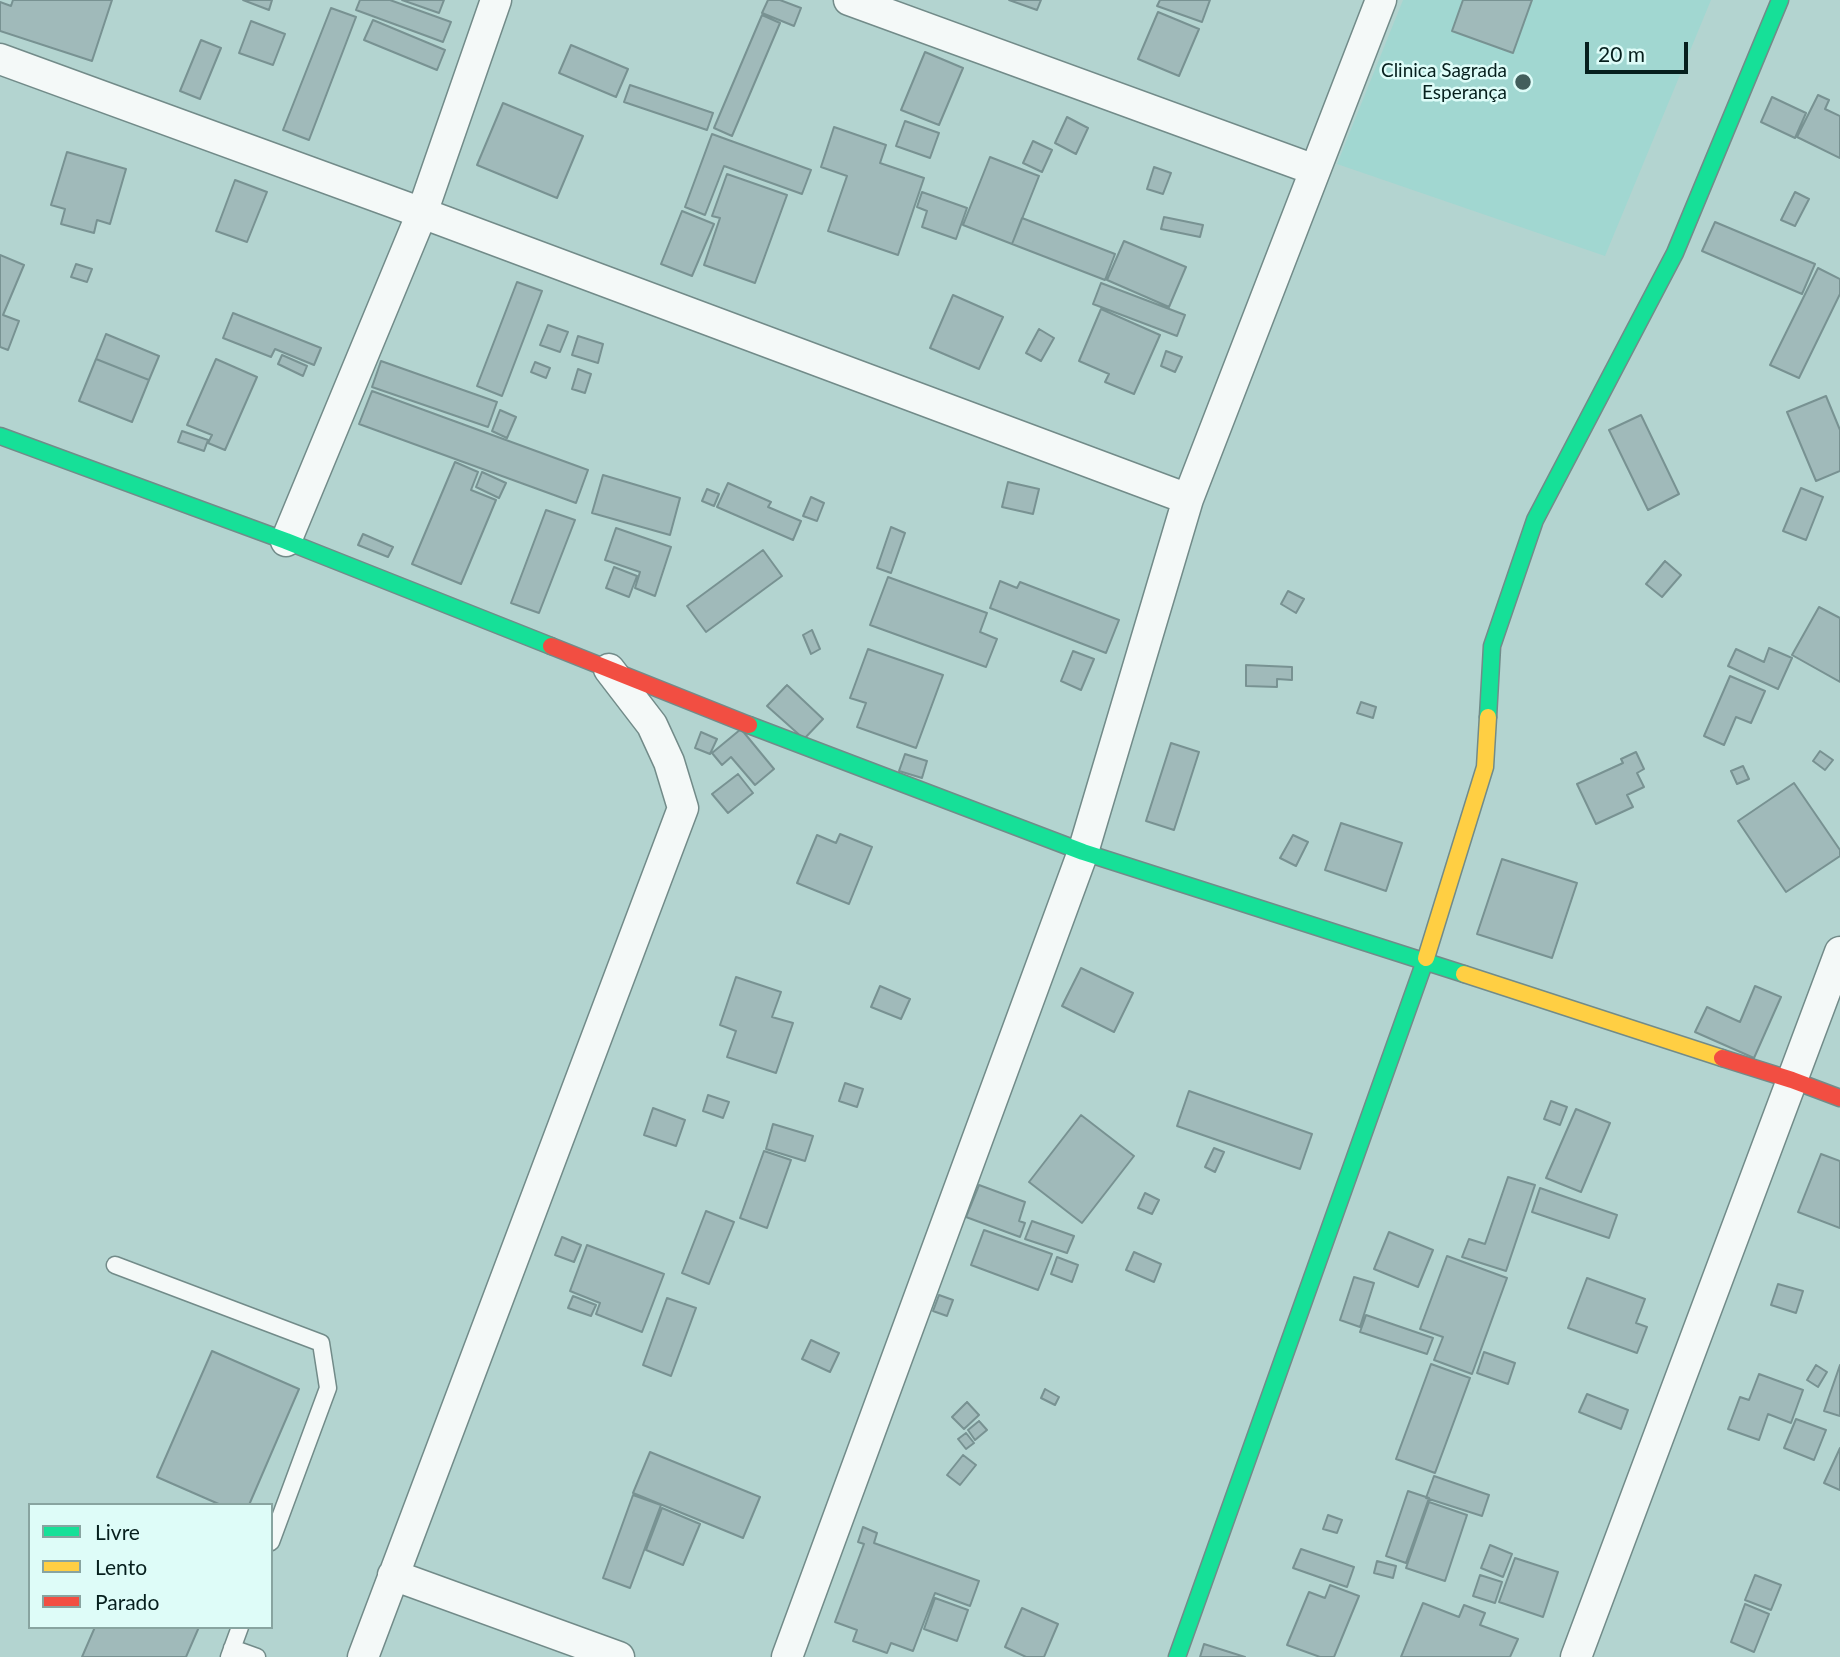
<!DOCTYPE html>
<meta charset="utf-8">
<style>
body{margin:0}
#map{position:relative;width:1840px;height:1657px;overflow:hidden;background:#b3d4d0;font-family:Lato,sans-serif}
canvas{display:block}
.legend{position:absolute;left:28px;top:1503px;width:245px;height:126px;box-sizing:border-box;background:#defcf8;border:2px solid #88a4a0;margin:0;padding:9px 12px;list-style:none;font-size:21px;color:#061f1d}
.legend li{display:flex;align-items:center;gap:14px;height:35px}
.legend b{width:35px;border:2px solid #88a4a0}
.scale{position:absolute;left:1585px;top:42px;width:103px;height:32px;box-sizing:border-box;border:4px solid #061f1d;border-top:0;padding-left:9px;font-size:21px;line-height:24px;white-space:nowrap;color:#061f1d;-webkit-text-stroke:5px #defcf8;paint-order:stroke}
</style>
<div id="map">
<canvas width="1840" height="1657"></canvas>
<ul class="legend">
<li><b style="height:9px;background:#16e098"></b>Livre</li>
<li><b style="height:9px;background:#ffcf43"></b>Lento</li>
<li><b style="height:9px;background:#f24e42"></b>Parado</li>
</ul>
<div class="scale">20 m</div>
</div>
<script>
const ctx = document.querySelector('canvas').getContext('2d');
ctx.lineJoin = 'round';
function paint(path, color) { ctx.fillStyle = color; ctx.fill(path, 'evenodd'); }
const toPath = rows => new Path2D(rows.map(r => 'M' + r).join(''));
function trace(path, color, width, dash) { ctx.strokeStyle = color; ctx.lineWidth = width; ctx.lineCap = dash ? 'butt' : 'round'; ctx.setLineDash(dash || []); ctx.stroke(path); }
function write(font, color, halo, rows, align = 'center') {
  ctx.font = font + ' Lato,sans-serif'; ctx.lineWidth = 5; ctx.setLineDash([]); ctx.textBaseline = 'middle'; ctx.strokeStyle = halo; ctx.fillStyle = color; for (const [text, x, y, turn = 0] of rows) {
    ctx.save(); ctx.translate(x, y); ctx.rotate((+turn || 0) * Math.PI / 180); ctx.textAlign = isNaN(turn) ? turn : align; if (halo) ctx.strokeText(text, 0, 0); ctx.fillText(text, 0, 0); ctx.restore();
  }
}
paint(toPath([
 [1403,0,1711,0,1605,256,1337,164]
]), '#a1d7d1');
const building = toPath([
 [13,0,112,0,92,61,0,31,0,2,11,6,13,0],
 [243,0,272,0,269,10,243,0],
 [360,0,390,0,451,22,443,42,356,10,360,0],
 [402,0,444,0,439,13,402,0],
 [768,0,780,0,801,8,794,26,762,13,768,0],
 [1009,0,1041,0,1037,10,1009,0],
 [1160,0,1210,0,1202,22,1157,6,1160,0],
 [1463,0,1532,0,1513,53,1452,31,1463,0],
 [331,8,356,17,309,140,283,130,331,8],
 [1158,12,1199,29,1179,76,1138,59,1158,12],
 [762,15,780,23,732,136,714,128,762,15],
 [373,20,445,50,437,70,364,40,373,20],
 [251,21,285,34,273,65,239,53,251,21],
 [201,40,221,48,200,99,180,91,201,40],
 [571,45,628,69,616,97,559,73,571,45],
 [925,52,963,68,939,125,901,110,925,52],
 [630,85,713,113,707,130,624,102,630,85],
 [1818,95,1829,100,1825,109,1840,116,1840,158,1797,137,1818,95],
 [1772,97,1806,113,1795,138,1761,122,1772,97],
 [503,103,583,136,557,198,477,165,503,103],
 [1067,117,1088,128,1076,154,1055,143,1067,117],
 [905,121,939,133,930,158,896,146,905,121],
 [834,127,886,145,880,163,924,178,898,255,828,231,847,176,821,167,834,127],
 [712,134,811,170,802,194,724,166,705,215,685,207,712,134],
 [1033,141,1052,150,1042,172,1023,163,1033,141],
 [67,152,126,169,110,224,97,220,94,233,61,224,65,209,51,205,67,152],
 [990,157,1039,176,1012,244,963,225,990,157],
 [1154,167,1171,173,1163,194,1147,189,1154,167],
 [727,174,787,195,755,283,704,265,720,218,712,216,727,174],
 [235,180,267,192,247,242,216,231,235,180],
 [922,192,967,208,956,239,922,227,927,211,917,207,922,192],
 [1795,192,1809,199,1795,226,1781,220,1795,192],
 [682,211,714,224,692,276,661,264,682,211],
 [1164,217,1203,225,1200,237,1161,229,1164,217],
 [1022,218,1115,254,1105,280,1012,244,1022,218],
 [1715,222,1815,264,1802,294,1702,251,1715,222],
 [1124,241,1186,267,1169,307,1107,280,1124,241],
 [0,255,24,265,3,315,19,321,8,350,0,347,0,255],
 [76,264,92,269,87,282,71,277,76,264],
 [1818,268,1840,279,1840,294,1799,378,1770,365,1818,268],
 [517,282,542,291,502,396,477,386,517,282],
 [1101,283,1185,315,1177,336,1093,304,1101,283],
 [953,295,1003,317,979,369,930,348,953,295],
 [1101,309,1160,335,1134,394,1105,382,1109,374,1079,361,1101,309],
 [233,313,321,348,314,365,275,349,271,357,223,338,233,313],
 [548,325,568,332,560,352,540,345,548,325],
 [1039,329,1054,338,1041,361,1026,353,1039,329],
 [106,334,159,356,149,380,96,359,106,334],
 [578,336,603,344,598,363,572,355,578,336],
 [1166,351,1182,357,1175,372,1161,366,1166,351],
 [282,355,307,366,303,376,278,364,282,355],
 [96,359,149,380,132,422,79,401,96,359],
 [216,359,257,377,225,450,208,443,212,435,187,425,216,359],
 [381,361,497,402,488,427,372,387,381,361],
 [535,362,550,368,546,378,531,372,535,362],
 [578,369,591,374,585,393,572,389,578,369],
 [372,391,588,470,576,503,359,424,372,391],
 [1826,396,1840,430,1840,471,1816,481,1787,412,1826,396],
 [500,410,516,417,507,438,492,431,500,410],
 [1641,415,1679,494,1648,510,1609,430,1641,415],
 [182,431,208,440,204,451,178,442,182,431],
 [455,462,478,472,471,490,496,500,461,584,412,564,455,462],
 [482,472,506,483,499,498,476,487,482,472],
 [603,475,680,498,670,535,592,513,603,475],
 [1008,482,1039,489,1033,514,1002,507,1008,482],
 [728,483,771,502,768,507,801,521,793,540,717,507,728,483],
 [1801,488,1823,497,1806,540,1783,531,1801,488],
 [707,489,719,494,714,506,702,501,707,489],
 [811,497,824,503,817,521,803,516,811,497],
 [546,510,575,520,539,613,511,603,546,510],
 [891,527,905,533,891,573,877,568,891,527],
 [616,528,671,547,655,596,635,588,640,572,605,560,616,528],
 [363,534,393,547,388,557,358,545,363,534],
 [763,550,782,576,706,632,687,606,763,550],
 [1665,561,1681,575,1662,597,1646,584,1665,561],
 [614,567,637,576,629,597,606,588,614,567],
 [888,577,987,613,980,632,997,639,986,667,870,625,888,577],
 [1000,581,1017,588,1020,582,1119,620,1106,653,990,608,1000,581],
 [1288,591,1304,599,1296,613,1281,604,1288,591],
 [1819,607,1840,618,1840,682,1792,655,1819,607],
 [812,630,820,649,811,654,803,635,812,630],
 [1769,648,1792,658,1778,689,1728,666,1736,649,1764,662,1769,648],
 [868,649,943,675,916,748,857,727,866,703,850,698,868,649],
 [1073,651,1094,659,1081,690,1061,681,1073,651],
 [1246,665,1292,667,1292,680,1277,679,1277,687,1246,686,1246,665],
 [1730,676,1765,691,1751,723,1736,717,1724,745,1704,736,1730,676],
 [787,685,823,719,804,739,767,706,787,685],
 [1361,702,1376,707,1373,718,1357,713,1361,702],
 [741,729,774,769,755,785,731,757,722,765,712,753,741,729],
 [701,732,717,739,710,754,695,748,701,732],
 [1171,743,1199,752,1174,830,1146,821,1171,743],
 [1820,751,1833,760,1825,770,1813,761,1820,751],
 [1636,752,1644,769,1637,773,1644,787,1627,795,1633,807,1596,824,1577,784,1623,763,1621,759,1636,752],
 [905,754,927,761,922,778,899,771,905,754],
 [1743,766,1749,779,1737,784,1731,771,1743,766],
 [738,774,753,793,728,813,712,794,738,774],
 [1794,783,1840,850,1840,856,1786,892,1738,821,1794,783],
 [1341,823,1402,843,1386,891,1325,870,1341,823],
 [840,834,872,847,849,904,797,883,817,835,836,843,840,834],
 [1293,835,1308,842,1296,866,1280,858,1293,835],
 [1502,859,1577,883,1552,958,1477,934,1502,859],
 [1081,968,1133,993,1114,1032,1062,1006,1081,968],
 [736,977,781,992,772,1017,793,1023,776,1073,727,1057,736,1031,720,1025,736,977],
 [880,986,910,999,901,1019,871,1007,880,986],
 [1755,986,1781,997,1754,1058,1695,1032,1707,1007,1740,1022,1755,986],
 [845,1083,863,1089,857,1107,839,1101,845,1083],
 [1189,1091,1312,1134,1300,1169,1177,1126,1189,1091],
 [708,1095,729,1102,723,1118,703,1111,708,1095],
 [1551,1101,1567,1107,1560,1125,1544,1119,1551,1101],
 [653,1108,685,1120,676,1146,644,1135,653,1108],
 [1576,1109,1610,1123,1581,1192,1546,1178,1576,1109],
 [1081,1115,1134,1156,1082,1223,1029,1182,1081,1115],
 [773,1124,813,1136,805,1161,766,1149,773,1124],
 [1214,1148,1224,1152,1215,1172,1205,1167,1214,1148],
 [764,1151,791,1160,767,1228,740,1218,764,1151],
 [1821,1154,1840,1161,1840,1228,1798,1212,1821,1154],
 [1508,1177,1535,1185,1506,1271,1462,1257,1469,1239,1485,1244,1508,1177],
 [979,1185,1025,1202,1019,1221,1025,1223,1020,1237,966,1217,979,1185],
 [1540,1188,1617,1215,1609,1238,1532,1212,1540,1188],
 [1145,1193,1159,1200,1152,1214,1138,1208,1145,1193],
 [706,1211,734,1222,709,1284,682,1273,706,1211],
 [1032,1221,1074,1236,1067,1253,1025,1239,1032,1221],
 [984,1230,1052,1254,1038,1290,971,1265,984,1230],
 [1389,1232,1433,1250,1418,1287,1374,1269,1389,1232],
 [562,1237,581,1245,574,1262,555,1255,562,1237],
 [587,1245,664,1274,642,1332,596,1314,600,1303,570,1291,587,1245],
 [1134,1252,1161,1264,1154,1282,1126,1270,1134,1252],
 [1447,1256,1507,1278,1472,1374,1434,1360,1443,1337,1420,1329,1447,1256],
 [1057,1257,1078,1265,1072,1282,1051,1274,1057,1257],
 [1354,1277,1374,1283,1360,1327,1340,1320,1354,1277],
 [1587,1278,1645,1299,1636,1323,1647,1327,1637,1353,1568,1328,1587,1278],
 [1778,1284,1803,1291,1796,1313,1771,1305,1778,1284],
 [939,1295,953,1300,947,1316,933,1311,939,1295],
 [573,1296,596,1305,591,1316,568,1308,573,1296],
 [667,1298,696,1308,671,1376,643,1365,667,1298],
 [1366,1315,1433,1338,1427,1354,1360,1332,1366,1315],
 [811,1340,839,1353,830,1372,802,1359,811,1340],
 [212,1351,299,1389,249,1505,221,1505,157,1477,212,1351],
 [1484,1352,1515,1363,1508,1384,1477,1373,1484,1352],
 [1431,1364,1470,1378,1435,1473,1396,1459,1431,1364],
 [1816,1365,1827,1372,1818,1387,1807,1380,1816,1365],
 [1840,1365,1840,1416,1824,1411,1840,1365],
 [1759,1374,1803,1390,1791,1423,1768,1414,1759,1440,1728,1429,1740,1397,1749,1400,1759,1374],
 [1045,1389,1059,1397,1055,1405,1041,1398,1045,1389],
 [1587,1394,1628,1410,1621,1429,1579,1412,1587,1394],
 [967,1402,979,1415,964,1429,952,1417,967,1402],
 [1796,1419,1826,1430,1814,1460,1784,1448,1796,1419],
 [979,1421,987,1430,975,1440,968,1430,979,1421],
 [966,1433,974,1443,966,1449,958,1439,966,1433],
 [1840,1448,1840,1490,1824,1483,1840,1448],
 [650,1452,760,1497,743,1538,633,1493,650,1452],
 [963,1455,976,1465,960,1485,947,1475,963,1455],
 [1434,1476,1489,1495,1482,1516,1426,1498,1434,1476],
 [1408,1491,1429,1498,1406,1563,1386,1556,1408,1491],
 [633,1495,661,1505,630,1588,603,1578,633,1495],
 [1429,1502,1467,1515,1445,1581,1406,1568,1429,1502],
 [662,1508,700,1524,683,1565,646,1550,662,1508],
 [1328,1515,1342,1520,1337,1533,1323,1529,1328,1515],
 [863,1527,877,1533,874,1543,979,1581,970,1606,935,1593,913,1651,891,1643,887,1653,853,1641,857,1630,835,1622,864,1544,858,1542,863,1527],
 [1490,1545,1512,1554,1503,1577,1481,1568,1490,1545],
 [1301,1549,1354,1567,1347,1587,1293,1568,1301,1549],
 [1515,1558,1558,1572,1543,1617,1499,1602,1515,1558],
 [1377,1561,1396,1566,1393,1578,1374,1573,1377,1561],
 [1480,1575,1502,1582,1495,1603,1473,1596,1480,1575],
 [1755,1575,1781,1585,1771,1610,1745,1600,1755,1575],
 [1330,1585,1359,1596,1334,1657,1320,1657,1287,1645,1309,1592,1325,1598,1330,1585],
 [935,1598,968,1610,957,1641,924,1629,935,1598],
 [1423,1603,1459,1617,1464,1605,1485,1613,1480,1625,1518,1639,1510,1657,1401,1657,1423,1603],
 [1745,1604,1769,1614,1754,1652,1731,1642,1745,1604],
 [1022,1608,1058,1624,1044,1657,1026,1657,1005,1647,1022,1608],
 [95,1627,199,1627,186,1657,82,1657,95,1627],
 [1204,1644,1245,1657,1200,1657,1204,1644]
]);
paint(building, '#a0baba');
trace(building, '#789292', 2);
const lane = toPath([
 [115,1265,321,1343,328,1388,271,1542],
 [232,1648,257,1657],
 [229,1657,240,1627]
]);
const street = toPath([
 [849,0,1315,170],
 [0,59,422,213,1188,499],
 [286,541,422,213,496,0],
 [393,1575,619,1657],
 [363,1657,683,808,669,762,652,725,609,669],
 [787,1657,1083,852,1188,499,1381,0],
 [1576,1657,1840,952]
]);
const fast = toPath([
 [0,436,286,541,551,646],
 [1488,717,1492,646,1535,520,1675,253,1780,0],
 [749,725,1083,852,1464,974],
 [1177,1657,1426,958]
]);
const slow = toPath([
 [1426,958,1485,767,1488,717],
 [1464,974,1722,1058]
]);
const jam = toPath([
 [551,646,749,725],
 [1722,1058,1792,1080,1840,1098]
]);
trace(lane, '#728b89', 19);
trace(street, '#728b89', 33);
trace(fast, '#728b89', 19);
trace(slow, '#728b89', 19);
trace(jam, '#728b89', 19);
trace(lane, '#f4f9f8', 16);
trace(street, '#f4f9f8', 30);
trace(fast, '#16e098', 16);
trace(slow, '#ffcf43', 16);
trace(jam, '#f24e42', 16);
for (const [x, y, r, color] of [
 [1523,82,9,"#435e5c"]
]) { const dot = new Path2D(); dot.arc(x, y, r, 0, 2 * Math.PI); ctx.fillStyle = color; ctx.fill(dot); trace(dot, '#defcf8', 2.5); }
write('19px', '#061f1d', '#defcf8', [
 ["Clinica Sagrada",1507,71],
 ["Esperança",1507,93]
], 'right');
</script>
